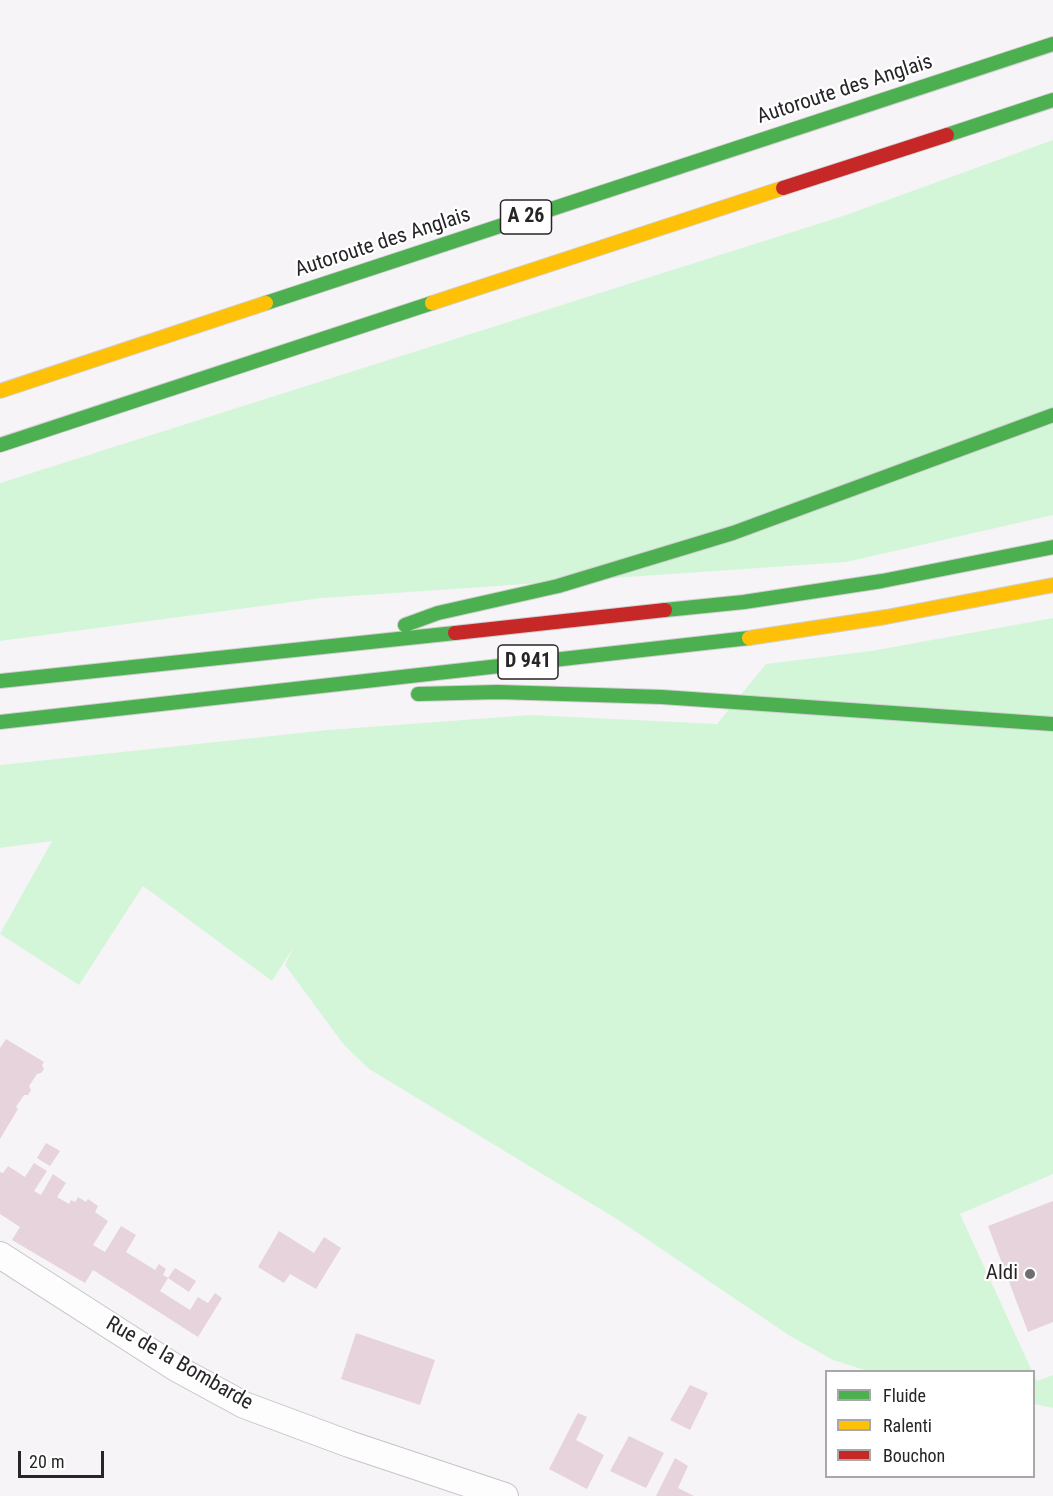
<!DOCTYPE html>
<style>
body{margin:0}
#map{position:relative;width:1053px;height:1496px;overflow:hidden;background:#f7f4f8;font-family:"Roboto Condensed",sans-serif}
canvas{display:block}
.legend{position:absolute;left:825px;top:1370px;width:210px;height:108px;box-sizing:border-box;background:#fff;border:2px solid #a9a8a9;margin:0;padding:8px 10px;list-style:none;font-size:18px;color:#272527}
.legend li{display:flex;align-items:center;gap:12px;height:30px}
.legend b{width:30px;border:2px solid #a9a8a9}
.scale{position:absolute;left:18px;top:1451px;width:86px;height:27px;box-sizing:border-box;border:3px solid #272527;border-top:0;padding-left:8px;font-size:18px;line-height:21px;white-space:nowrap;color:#272527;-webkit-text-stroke:4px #fff;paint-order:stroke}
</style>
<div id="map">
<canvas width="1053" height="1496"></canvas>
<ul class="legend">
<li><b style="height:8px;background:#4caf50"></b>Fluide</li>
<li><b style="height:8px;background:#ffc107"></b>Ralenti</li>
<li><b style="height:8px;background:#c62828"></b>Bouchon</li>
</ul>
<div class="scale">20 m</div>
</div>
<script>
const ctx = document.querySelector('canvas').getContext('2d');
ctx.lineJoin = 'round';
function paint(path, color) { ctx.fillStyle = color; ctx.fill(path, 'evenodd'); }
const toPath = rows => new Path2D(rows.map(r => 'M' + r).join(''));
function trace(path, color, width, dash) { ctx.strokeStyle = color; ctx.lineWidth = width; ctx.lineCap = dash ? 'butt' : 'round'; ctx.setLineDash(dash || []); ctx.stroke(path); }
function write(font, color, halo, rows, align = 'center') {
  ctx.font = font + ' "Roboto Condensed",sans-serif'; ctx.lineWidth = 4.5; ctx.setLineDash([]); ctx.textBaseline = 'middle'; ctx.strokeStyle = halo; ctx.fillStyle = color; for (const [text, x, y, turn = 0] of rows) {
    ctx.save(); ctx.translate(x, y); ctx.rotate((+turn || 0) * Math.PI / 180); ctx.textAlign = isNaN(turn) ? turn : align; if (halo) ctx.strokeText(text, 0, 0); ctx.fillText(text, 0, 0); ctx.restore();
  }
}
paint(toPath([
 [1053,140,1053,515,846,562,322,598,0,641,0,483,846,215],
 [1053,618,1053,1174,960,1214,1032,1371,868,1371,833,1360,790,1336,620,1221,369,1069,344,1045,285,965,293,948,272,981,143,886,79,985,0,934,52,841,0,848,0,765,328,730,531,715,717,724,766,664,871,651],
 [1034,1375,1037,1381,1053,1375,1053,1408,1034,1404]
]), '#d4f6d8');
paint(toPath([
 [6,1039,44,1062,42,1065,44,1069,41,1073,37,1074,29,1086,31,1090,28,1095,24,1095,16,1107,18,1109,0,1139,0,1048],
 [46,1143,60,1151,50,1166,37,1158],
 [34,1163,47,1171,34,1191,41,1195,53,1174,66,1183,57,1197,69,1204,71,1200,75,1202,78,1197,86,1202,88,1199,98,1206,95,1212,108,1221,93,1245,105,1252,121,1226,136,1235,126,1252,155,1270,159,1264,166,1269,163,1275,168,1278,160,1291,190,1310,198,1297,208,1303,215,1293,222,1298,198,1337,93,1270,85,1283,12,1240,20,1227,0,1214,0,1172,3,1173,8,1166,25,1177],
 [1053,1201,1053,1322,1028,1332,988,1226],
 [279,1231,314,1253,324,1237,341,1248,316,1289,290,1274,284,1283,258,1267],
 [175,1268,196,1281,189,1292,168,1278],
 [356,1333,435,1360,420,1405,341,1379],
 [690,1385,708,1393,690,1430,670,1420],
 [578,1413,587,1417,576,1440,604,1455,587,1489,549,1469],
 [629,1436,664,1453,646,1488,610,1471],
 [675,1458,688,1466,678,1488,694,1496,656,1496]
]), '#e6d3db');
const street = toPath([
 [0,1255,176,1368,244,1405,349,1444,505,1496]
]);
const fast = toPath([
 [947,135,1053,100],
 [266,303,1053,44],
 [0,445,432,303],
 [665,610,744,602,882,581,1053,547],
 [405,625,438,613,558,586,733,533,1053,415],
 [0,681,455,633],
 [418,694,498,692,662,697,1053,724],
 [0,722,749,638]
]);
const slow = toPath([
 [432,303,783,188],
 [0,391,266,303],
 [749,638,886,617,1053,585]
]);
const jam = toPath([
 [783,188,947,135],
 [455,633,665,610]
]);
trace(street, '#c6c4c6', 28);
trace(fast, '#d1cfd1', 16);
trace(slow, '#d1cfd1', 16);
trace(jam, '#d1cfd1', 16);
trace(street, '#fefdfe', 26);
trace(fast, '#4caf50', 14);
trace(slow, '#ffc107', 14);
trace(jam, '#c62828', 14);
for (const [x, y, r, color] of [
 [1030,1274,6,"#706d70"]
]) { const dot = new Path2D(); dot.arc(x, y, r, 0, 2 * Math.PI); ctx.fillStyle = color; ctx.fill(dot); trace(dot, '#fff', 2); }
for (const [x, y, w] of [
 [526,217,51],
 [528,662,60]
]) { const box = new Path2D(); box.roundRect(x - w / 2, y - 17, w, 34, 4.5); ctx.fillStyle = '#fff'; ctx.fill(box); trace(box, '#272527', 1.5); }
write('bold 20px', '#272527', null, [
 ["A 26",526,217],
 ["D 941",528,662]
]);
write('21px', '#272527', '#fff', [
 ["Autoroute des Anglais",845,90,-18],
 ["Autoroute des Anglais",383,243,-18],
 ["Rue de la Bombarde",179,1364,30]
]);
write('21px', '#272527', '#fff', [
 ["Aldi",1018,1274]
], 'right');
</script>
